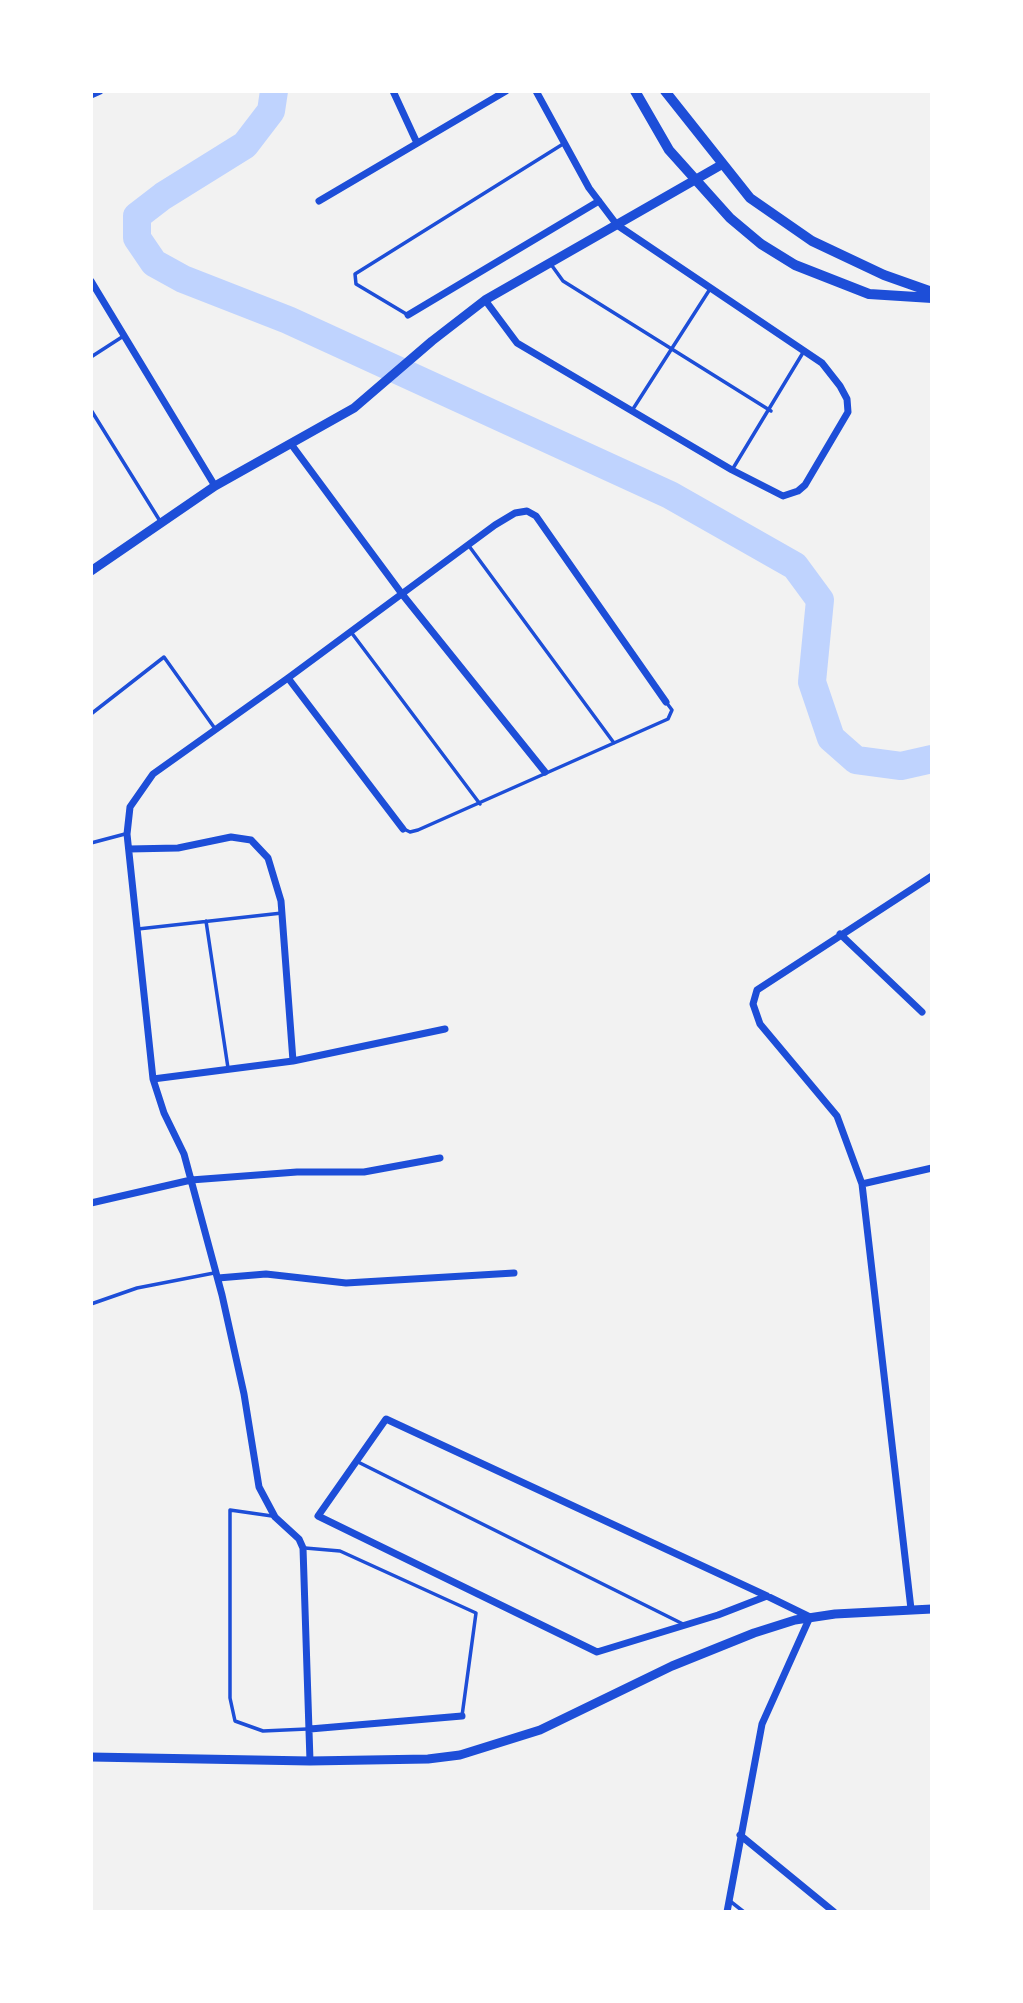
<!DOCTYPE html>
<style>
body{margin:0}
#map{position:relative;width:1023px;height:2003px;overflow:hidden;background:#f2f2f2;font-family:"Asap Condensed",sans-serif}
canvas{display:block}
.frame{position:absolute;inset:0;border:93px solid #fff;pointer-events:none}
</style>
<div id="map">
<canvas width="1023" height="2003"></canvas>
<div class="frame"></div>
</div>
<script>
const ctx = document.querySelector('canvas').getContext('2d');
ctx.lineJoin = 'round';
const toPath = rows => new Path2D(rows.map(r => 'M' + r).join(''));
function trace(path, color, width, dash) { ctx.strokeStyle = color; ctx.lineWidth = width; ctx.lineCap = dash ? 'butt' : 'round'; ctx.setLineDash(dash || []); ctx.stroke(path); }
trace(toPath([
 [274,91,271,111,245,145,163,196,137,216,137,238,154,263,183,279,288,320,670,495,795,566,820,600,812,682,831,738,856,760,901,766,932,759]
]), '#bfd3fe', 28);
trace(toPath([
 [550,263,563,281,771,411],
 [408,315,356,284,355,274,563,144],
 [91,357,122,337],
 [633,409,710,289],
 [91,410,160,521],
 [732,470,804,351],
 [469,546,614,743],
 [351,632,480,804],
 [91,714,164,657,216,730],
 [404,829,410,832,418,830,668,719,672,710,666,702],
 [91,843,125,834],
 [206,921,228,1068],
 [138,929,282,913],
 [91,1304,137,1288,214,1273],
 [358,1462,683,1624],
 [272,1516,230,1510,230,1698,235,1721,263,1731,307,1729],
 [305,1548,340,1551,476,1613,462,1716],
 [730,1901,744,1912]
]), '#1d4ed8', 3.5);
trace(toPath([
 [393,91,417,143],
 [91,95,100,91],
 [319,201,506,91],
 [91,281,215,486],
 [485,300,517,343,732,470,783,496,798,491,805,485,848,412,847,399,840,386,822,363,617,225,589,188,536,91],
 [408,315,599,201],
 [291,444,402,594,545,772],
 [288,678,403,829],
 [129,849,178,848,231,837,251,840,268,858,281,901,293,1061],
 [840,934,922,1012],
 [153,1079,293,1061,445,1029],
 [862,1184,932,1168],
 [91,1203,191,1180,297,1172,364,1172,440,1158],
 [218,1278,266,1274,346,1283,514,1273],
 [911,1609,862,1184,837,1116,760,1024,753,1004,757,990,932,876],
 [310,1729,462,1716],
 [310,1761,303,1548,299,1539,275,1517,259,1487,244,1394,222,1295,184,1154,164,1113,153,1079,127,834,130,807,153,774,288,678,495,525,515,513,527,511,536,516,666,702],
 [740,1835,834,1912],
 [727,1912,762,1724,810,1617,767,1596,386,1419,318,1516,597,1652,718,1615,767,1596]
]), '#1d4ed8', 7);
trace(toPath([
 [91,571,215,486,354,408,432,341,485,300,721,165],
 [91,1757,310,1761,428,1759,460,1755,540,1730,672,1666,754,1633,795,1620,835,1614,932,1609]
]), '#1d4ed8', 9);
trace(toPath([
 [635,91,669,150,730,218,761,244,795,265,869,294,932,298],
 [665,91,750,198,812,241,884,275,932,292]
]), '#1d4ed8', 10);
</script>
